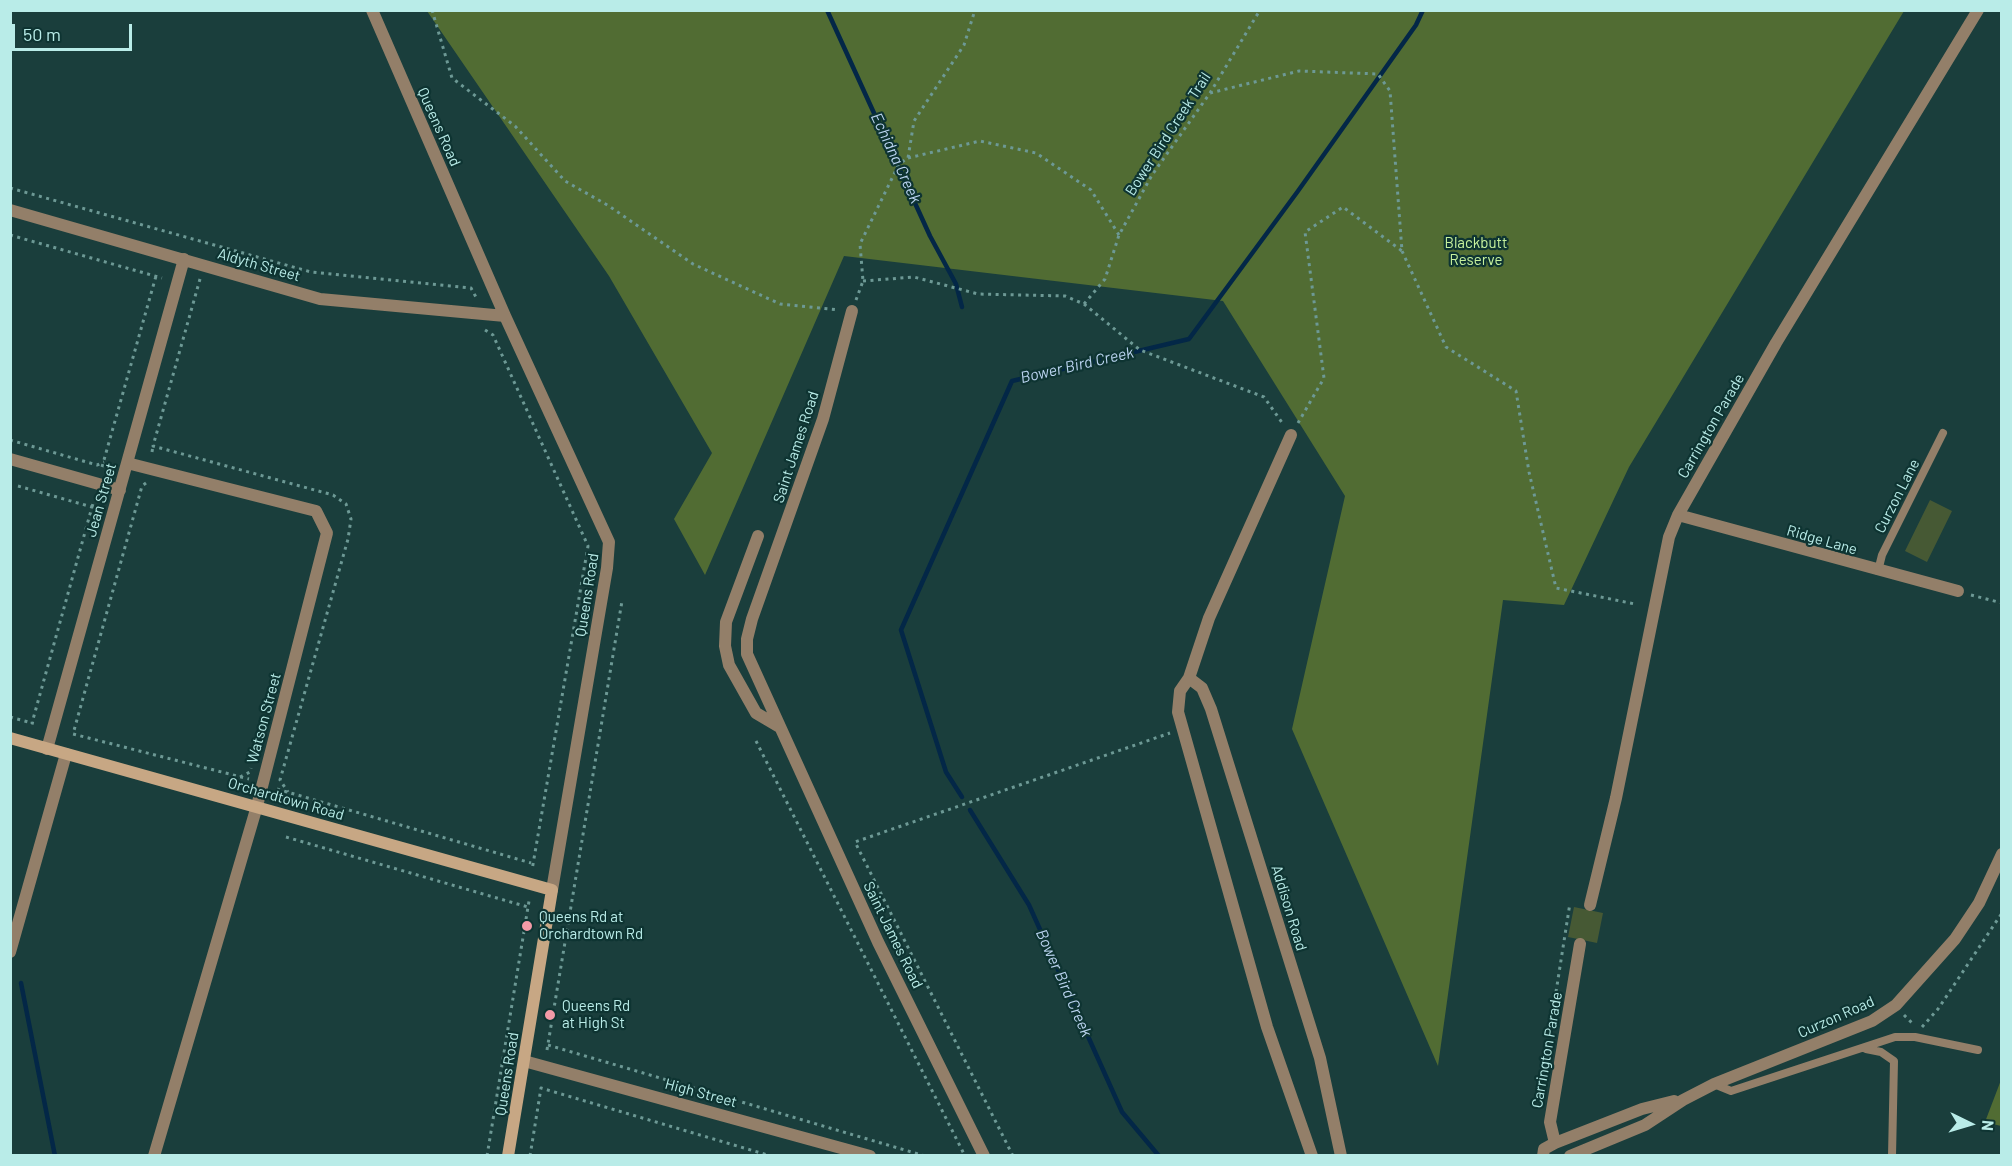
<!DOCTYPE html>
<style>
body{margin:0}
#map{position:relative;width:2012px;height:1166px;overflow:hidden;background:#1a3e3c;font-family:Barlow,sans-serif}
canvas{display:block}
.frame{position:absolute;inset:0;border:12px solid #b9ece8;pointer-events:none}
.north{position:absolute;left:1940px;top:1094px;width:60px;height:60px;-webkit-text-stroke:4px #0e3432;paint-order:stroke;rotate:95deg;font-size:16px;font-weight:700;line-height:24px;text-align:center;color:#b9ece8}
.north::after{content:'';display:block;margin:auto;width:21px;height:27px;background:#b9ece8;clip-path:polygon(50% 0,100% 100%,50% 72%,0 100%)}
.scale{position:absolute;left:12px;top:24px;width:120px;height:27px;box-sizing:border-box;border:3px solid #b9ece8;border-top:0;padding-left:8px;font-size:18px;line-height:21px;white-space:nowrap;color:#b9ece8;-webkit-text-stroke:4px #0e3432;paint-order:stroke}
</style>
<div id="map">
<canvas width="2012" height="1166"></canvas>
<div class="frame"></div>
<div class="north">N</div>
<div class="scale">50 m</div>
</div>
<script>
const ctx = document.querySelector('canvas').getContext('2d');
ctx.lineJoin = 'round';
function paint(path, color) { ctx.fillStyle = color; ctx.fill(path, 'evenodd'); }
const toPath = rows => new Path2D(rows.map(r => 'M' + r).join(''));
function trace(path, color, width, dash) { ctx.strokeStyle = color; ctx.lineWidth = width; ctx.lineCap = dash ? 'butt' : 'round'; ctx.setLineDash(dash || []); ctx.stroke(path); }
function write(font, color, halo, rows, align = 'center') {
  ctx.font = font + ' Barlow,sans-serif'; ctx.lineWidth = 4.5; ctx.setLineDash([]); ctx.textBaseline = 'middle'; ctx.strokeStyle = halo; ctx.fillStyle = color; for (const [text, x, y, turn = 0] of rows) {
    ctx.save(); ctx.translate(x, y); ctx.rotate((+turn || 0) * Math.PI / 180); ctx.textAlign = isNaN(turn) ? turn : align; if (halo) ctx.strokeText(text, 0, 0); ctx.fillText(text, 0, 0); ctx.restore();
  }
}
paint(toPath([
 [1930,500,1952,511,1927,562,1905,551],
 [1574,907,1603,913,1597,943,1568,937]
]), '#465934');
paint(toPath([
 [427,11,1904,11,1629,467,1564,605,1503,600,1438,1066,1292,729,1345,496,1223,301,844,256,705,575,674,519,712,453,609,276],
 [2001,1080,2001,1126,1985,1122]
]), '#516c33');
trace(toPath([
 [827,10,930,236,956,284,962,307],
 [962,797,946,772,901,630,1012,381,1189,339,1298,191,1416,25,1423,10],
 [970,810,1029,905,1122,1112,1159,1156],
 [21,983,55,1156]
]), '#032747', 4.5);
trace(toPath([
 [432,10,452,78,515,126,565,181,609,206,693,264,780,304,839,310],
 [1210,93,1299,71,1378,74,1390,91,1402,251,1343,207,1305,232,1324,378,1298,423],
 [908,158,980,141,1036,153,1091,190,1119,235],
 [10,188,311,272,471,288,477,299],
 [10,235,162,278],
 [1402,251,1446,347,1516,391,1529,472,1556,588,1635,604],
 [200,279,153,446,333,495,346,504,351,519,348,539,280,780,288,792],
 [863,281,914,277,978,294,1065,296,1084,304,1140,350,1264,397,1283,424],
 [856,300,863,281,860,244,899,164,908,158,914,121,964,45,975,10],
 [1084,304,1105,279,1119,235,1152,175,1210,93,1260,10],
 [485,330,493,335,588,546,532,870],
 [10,440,97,465,104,462],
 [152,452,153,446],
 [102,467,156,276],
 [146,483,142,486,73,734,249,779],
 [18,486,92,507,32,723,37,724],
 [92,507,94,500],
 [1971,595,2002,603],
 [10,717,32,723],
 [756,741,965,1156],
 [240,777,250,772,251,768],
 [277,789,531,863],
 [286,837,528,907],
 [1556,992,1570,903],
 [1904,1015,1914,1025],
 [1922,1027,1938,1009,2002,913],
 [548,1045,925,1156],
 [547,1050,622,601],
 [487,1156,529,901],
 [530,1156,541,1088,771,1156],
 [1013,1156,855,842,1170,733]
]), '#6d9995', 3, [3, 4.5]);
trace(toPath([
 [1878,571,1882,555,1943,433],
 [1866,1049,1881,1052,1894,1061,1892,1156],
 [1714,1084,1731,1091,1895,1037,1915,1037,1978,1050]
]), '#937f69', 8);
trace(toPath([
 [372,10,505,316,609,542,607,568,552,890],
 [10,210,320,299,505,316],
 [852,311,823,419,752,619,747,639,747,654,878,942,984,1156],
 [1291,435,1209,618,1189,678,1180,691,1178,712,1267,1027,1312,1156],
 [10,459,120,490],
 [127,463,316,511,327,533,257,806,154,1156],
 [1678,515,1958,591],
 [758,536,726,622,725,646,729,665,756,713,778,726],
 [1189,678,1202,688,1211,709,1320,1058,1341,1156],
 [47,749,184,259],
 [1590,905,1616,798,1669,537,1678,515,1776,343,1978,10],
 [10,952,66,754],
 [524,1061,870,1156],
 [1555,1143,1550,1122,1580,944],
 [1543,1156,1544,1149,1555,1143,1642,1109,1674,1101],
 [1570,1156,1645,1125,1683,1100,1714,1084,1872,1021,1896,1005,1955,939,1979,903,2002,854]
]), '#937f69', 12);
trace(toPath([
 [10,738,552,890,508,1156]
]), '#c7a784', 12);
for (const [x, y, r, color] of [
 [527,926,6,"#f39aa7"],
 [550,1015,6,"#f39aa7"]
]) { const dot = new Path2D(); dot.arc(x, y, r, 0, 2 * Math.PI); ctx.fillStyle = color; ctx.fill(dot); trace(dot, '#0e3432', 2); }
write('15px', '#b9ece8', '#0e3432', [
 ["Queens Road",439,127,66],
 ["Bower Bird Creek Trail",1168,134,-57],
 ["Aldyth Street",259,265,16],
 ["Carrington Parade",1711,426,-60],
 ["Saint James Road",796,447,-72],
 ["Curzon Lane",1897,496,-63],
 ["Jean Street",101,500,-74],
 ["Ridge Lane",1822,540,16],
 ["Queens Road",587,595,-81],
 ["Watson Street",264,718,-75],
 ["Orchardtown Road",286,799,16],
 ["Addison Road",1289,908,73],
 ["Saint James Road",893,935,64],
 ["Curzon Road",1836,1017,-24],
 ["Carrington Parade",1547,1050,-80],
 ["Queens Road",507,1074,-81],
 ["High Street",701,1093,15]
]);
write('15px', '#c7f29d', '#0e3432', [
 ["Blackbutt",1476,243],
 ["Reserve",1476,260]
]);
write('15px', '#b9ece8', '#0e3432', [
 ["Queens Rd at",539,917],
 ["Orchardtown Rd",539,934],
 ["Queens Rd",562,1006],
 ["at High St",562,1023]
], 'left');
write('italic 16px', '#bbd4f0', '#0e3432', [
 ["Echidna Creek",896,158,65],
 ["Bower Bird Creek",1077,365,-13],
 ["Bower Bird Creek",1064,983,66]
]);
</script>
